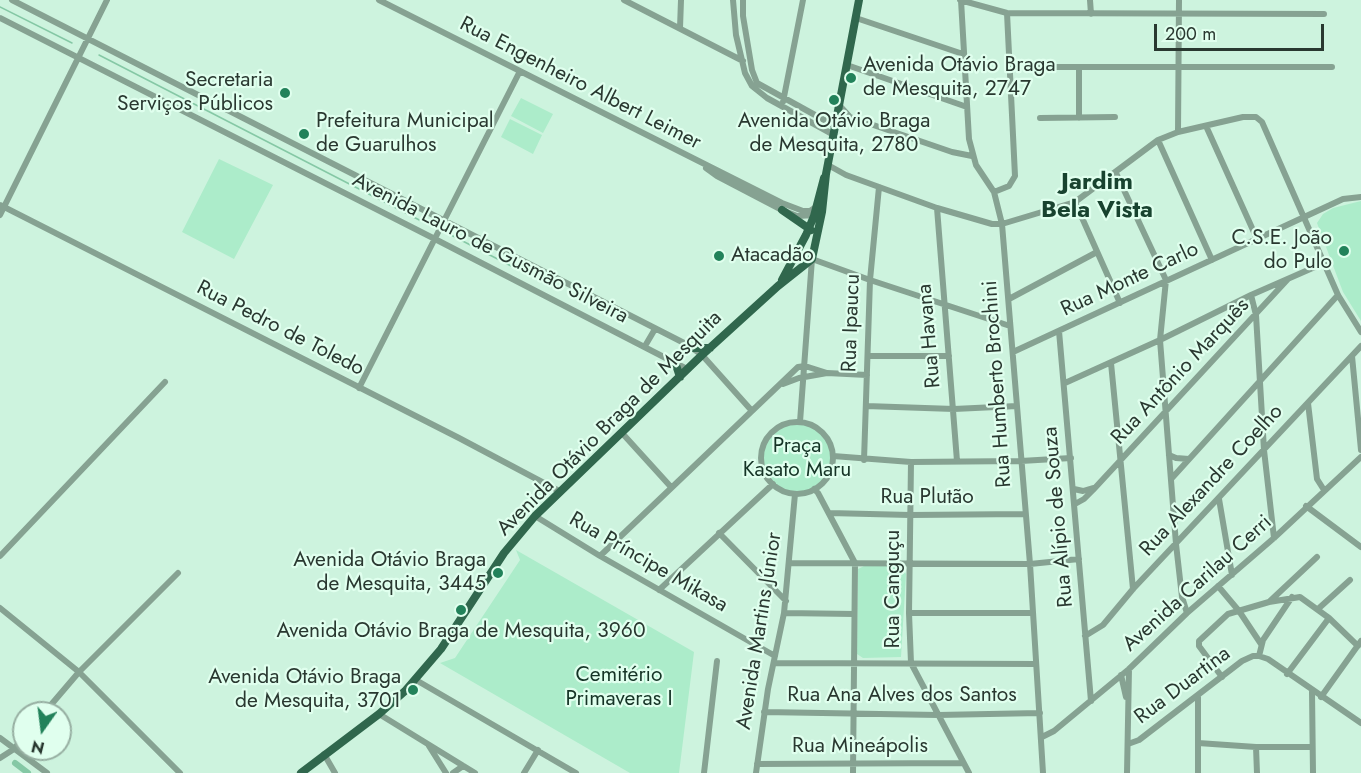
<!DOCTYPE html>
<meta charset="utf-8">
<style>
body{margin:0}
#map{position:relative;width:1361px;height:773px;overflow:hidden;background:#cdf3de;font-family:Jost,sans-serif}
canvas{display:block}
.north{position:absolute;left:12px;top:701px;width:60px;height:60px;box-sizing:border-box;background:#e0ffee;border:2px solid #97afa2;border-radius:50%;rotate:194deg;font-size:16px;font-weight:700;line-height:24px;text-align:center;color:#293830}
.north::after{content:'';display:block;margin:auto;width:21px;height:27px;background:#22825a;clip-path:polygon(50% 0,100% 100%,50% 72%,0 100%)}
.scale{position:absolute;left:1154px;top:24px;width:170px;height:27px;box-sizing:border-box;border:3px solid #293830;border-top:0;padding-left:8px;font-size:18px;line-height:21px;white-space:nowrap;color:#293830;-webkit-text-stroke:4px #e0ffee;paint-order:stroke}
</style>
<div id="map">
<canvas width="1361" height="773"></canvas>
<div class="north">N</div>
<div class="scale">200 m</div>
</div>
<script>
const ctx = document.querySelector('canvas').getContext('2d');
ctx.lineJoin = 'round';
function paint(path, color) { ctx.fillStyle = color; ctx.fill(path, 'evenodd'); }
const toPath = rows => new Path2D(rows.map(r => 'M' + r).join(''));
function trace(path, color, width, dash) { ctx.strokeStyle = color; ctx.lineWidth = width; ctx.lineCap = dash ? 'butt' : 'round'; ctx.setLineDash(dash || []); ctx.stroke(path); }
function write(font, color, halo, rows, align = 'center') {
  ctx.font = font + ' Jost,sans-serif'; ctx.lineWidth = 4.5; ctx.setLineDash([]); ctx.textBaseline = 'middle'; ctx.strokeStyle = halo; ctx.fillStyle = color; for (const [text, x, y, turn = 0] of rows) {
    ctx.save(); ctx.translate(x, y); ctx.rotate((+turn || 0) * Math.PI / 180); ctx.textAlign = isNaN(turn) ? turn : align; if (halo) ctx.strokeText(text, 0, 0); ctx.fillText(text, 0, 0); ctx.restore();
  }
}
paint(toPath([
 [521,98,553,114,543,133,511,116],
 [510,119,542,135,533,154,501,137],
 [219,159,273,185,234,259,182,232],
 [1361,201,1361,321,1343,292,1317,223,1323,214,1333,208],
 '762 458a36 36 0 1 1 72 0a36 36 0 1 1-72 0Z',
 [516,550,694,652,679,773,630,773,440,663,455,658,520,560],
 [866,565,902,567,906,574,901,657,863,658,857,654,858,569]
]), '#acecca');
trace(toPath([
 [0,7,72,43],
 [99,55,429,225],
 [451,235,515,268]
]), '#85c8a5', 1.5);
trace(toPath([
 [15,763,28,773]
]), '#85c8a5', 6);
trace(toPath([
 [12,0,688,345,702,355,752,411],
 [379,0,782,203,803,211,810,211,816,207],
 [624,0,743,61],
 [733,0,736,35,745,73,752,86,767,98,834,135],
 [743,0,743,16,752,70,757,83,835,126],
 [960,0,1007,13,1324,14],
 [961,0,969,139,976,165,994,192,1002,224,1030,564,1043,773],
 [1090,0,1091,14],
 [0,18,433,238,687,369],
 [856,18,963,54],
 [680,28,681,0],
 [847,65,967,107],
 [1034,67,1332,67],
 [1079,67,1079,118],
 [783,102,803,0],
 [840,106,850,117,952,152,972,156],
 [1040,118,1115,117],
 [1206,126,1257,239],
 [1178,132,1179,0],
 [1158,140,1212,260],
 [828,165,846,175,937,208,992,224,1002,224,1075,202,1158,140,1178,132,1243,117,1256,117,1262,122,1338,295,1361,332],
 [706,168,717,176,782,210,797,216,816,215],
 [1116,173,1166,280,1160,340,1176,544,1182,597,1187,613],
 [994,192,1009,186,1015,176,1007,13],
 [1075,202,1120,303],
 [0,205,459,438,561,492],
 [937,208,957,461],
 [0,215,107,0],
 [1251,295,1256,315,1264,450,1274,538],
 [1009,299,1097,252],
 [1059,331,1091,701],
 [645,346,655,329],
 [1013,352,1343,199,1361,197],
 [868,356,949,356],
 [1352,356,1361,450],
 [1111,363,1133,589],
 [1065,383,1160,340,1251,295,1324,263],
 [783,384,799,378,827,373,867,375],
 [359,388,520,71],
 [1308,403,1317,479,1324,490],
 [866,406,954,409,1017,406],
 [800,422,812,259,870,280,1010,326],
 '761 458a36 36 0 1 1 72 0a36 36 0 1 1-72 0Z',
 [622,433,671,487],
 [1169,455,1176,458,1189,459],
 [833,456,911,462,1021,461,1071,458],
 [864,460,870,280,879,187],
 [911,462,909,613,911,663,969,773],
 [1172,478,1338,295],
 [814,489,818,493,855,563,853,773],
 [1074,489,1083,491,1093,488],
 [1219,499,1232,575],
 [1075,504,1084,499,1093,490,1288,279],
 [1306,506,1361,547],
 [829,513,910,515,1025,514],
 [535,516,600,556,775,656],
 [719,533,786,601],
 [0,556,165,382],
 [600,556,798,367,805,366,827,373],
 [790,563,1030,564,1079,559],
 [1218,586,1239,611,1261,644],
 [659,590,773,484],
 [1269,602,1317,557],
 [0,608,79,672,180,773],
 [1318,609,1350,580],
 [784,613,854,614],
 [909,613,1033,613],
 [1085,636,1103,625,1133,589,1361,346],
 [1259,656,1268,659,1361,723],
 [1259,656,1263,640,1292,597],
 [774,663,1036,664],
 [1287,674,1329,618],
 [1121,675,1126,697],
 [1222,677,1199,646,1199,641,1228,614,1269,602,1300,597,1329,618,1358,646],
 [416,680,576,773],
 [1312,692,1313,773],
 [1321,697,1361,641],
 [764,712,938,715,1040,713],
 [44,713,79,672,178,573],
 [379,714,475,773],
 [1042,737,1054,731,1129,669,1187,613,1274,538,1361,457],
 [0,738,47,773],
 [1198,743,1256,747,1312,747],
 [1128,744,1139,740,1242,661,1253,656,1259,656],
 [429,746,446,773],
 [1256,747,1257,773],
 [324,754,335,773],
 [0,758,14,749,24,737],
 [757,764,963,763],
 [453,773,463,766],
 [524,773,538,750],
 [704,773,717,661],
 [756,773,768,689,784,613,795,494],
 [1127,773,1129,669],
 [1198,773,1198,697]
]), '#86a292', 6);
trace(toPath([
 [782,210,811,230],
 [782,280,806,235,814,216,824,178],
 [693,348,710,348],
 [675,362,680,377],
 [301,773,379,714,405,691,441,649,504,553,535,516,702,355,778,286,812,259,822,212,826,174,859,0]
]), '#30674d', 8);
for (const [x, y, r, color] of [
 [851,78,6,"#22825a"],
 [285,93,6,"#22825a"],
 [834,100,6,"#22825a"],
 [304,134,6,"#22825a"],
 [1344,251,6,"#22825a"],
 [719,256,6,"#22825a"],
 [498,573,6,"#22825a"],
 [461,610,6,"#22825a"],
 [413,690,6,"#22825a"]
]) { const dot = new Path2D(); dot.arc(x, y, r, 0, 2 * Math.PI); ctx.fillStyle = color; ctx.fill(dot); trace(dot, '#e0ffee', 2); }
write('21px', '#293830', '#e0ffee', [
 ["Avenida Otávio Braga",863,66,"left"],
 ["de Mesquita, 2747",863,90,"left"],
 ["Secretaria",273,81],
 ["Serviços Públicos",273,105],
 ["Prefeitura Municipal",316,122,"left"],
 ["de Guarulhos",316,146,"left"],
 ["Avenida Otávio Braga",834,122,"center"],
 ["de Mesquita, 2780",834,146,"center"],
 ["C.S.E. João",1332,239],
 ["do Pulo",1332,263],
 ["Atacadão",731,256,"left"],
 ["Avenida Otávio Braga",486,561],
 ["de Mesquita, 3445",486,585],
 ["Avenida Otávio Braga de Mesquita, 3960",461,632,"center"],
 ["Avenida Otávio Braga",401,678],
 ["de Mesquita, 3701",401,702]
], 'right');
write('21px', '#293830', '#e0ffee', [
 ["Rua Engenheiro Albert Leimer",580,84,27],
 ["Avenida Lauro de Gusmão Silveira",490,249,27],
 ["Rua Monte Carlo",1130,280,-25],
 ["Rua Ipaucu",852,323,-88],
 ["Rua Pedro de Toledo",280,329,27],
 ["Rua Havana",930,336,-95],
 ["Rua Antônio Marquês",1181,372,-47],
 ["Rua Humberto Brochini",998,384,-94],
 ["Avenida Otávio Braga de Mesquita",610,424,-45],
 ["Rua Alexandre Coelho",1212,481,-47],
 ["Rua Plutão",927,498],
 ["Rua Alípio de Souza",1059,517,-95],
 ["Rua Príncipe Mikasa",648,563,30],
 ["Avenida Carilau Cerri",1198,584,-42],
 ["Rua Canguçu",894,589,-90],
 ["Avenida Martins Júnior",760,631,-81],
 ["Rua Duartina",1183,686,-37],
 ["Rua Ana Alves dos Santos",902,696],
 ["Rua Mineápolis",860,747]
]);
write('21px', '#153426', '#e0ffee', [
 ["Praça",797,447],
 ["Kasato Maru",797,471],
 ["Cemitério",619,676],
 ["Primaveras I",619,700]
]);
write('bold 24px', '#18432f', '#e0ffee', [
 ["Jardim",1097,183],
 ["Bela Vista",1097,211]
]);
</script>
